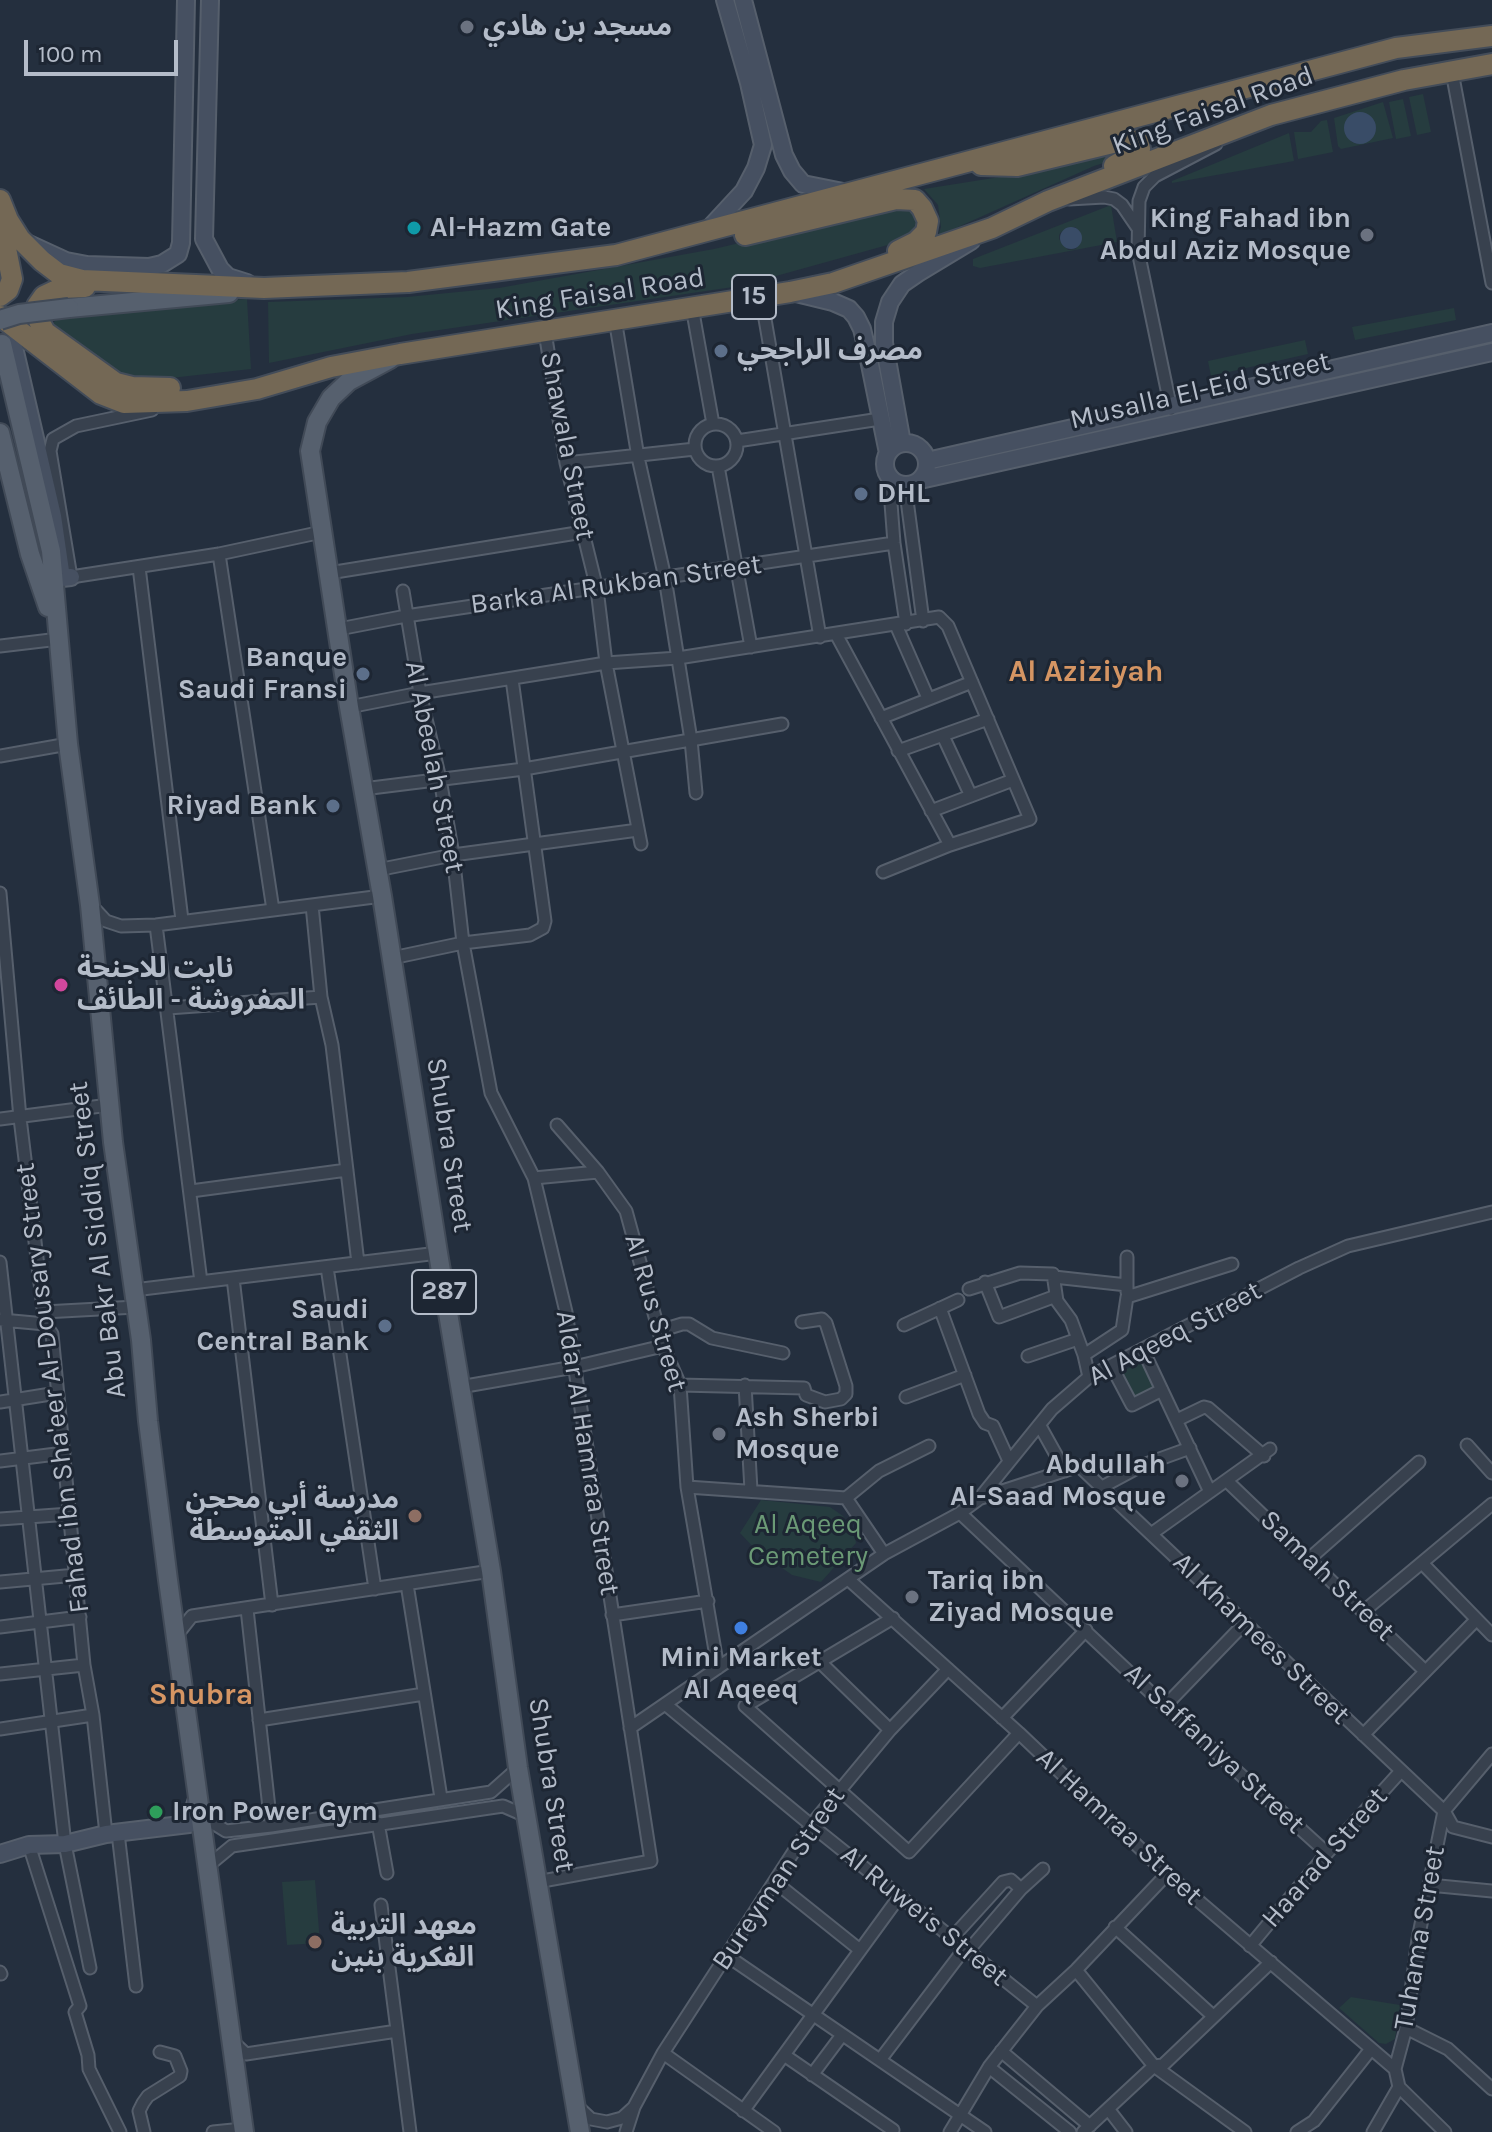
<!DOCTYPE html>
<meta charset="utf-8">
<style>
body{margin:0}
#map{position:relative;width:1492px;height:2132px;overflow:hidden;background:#242f3e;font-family:Karla,sans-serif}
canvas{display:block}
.scale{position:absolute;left:24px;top:40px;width:154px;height:36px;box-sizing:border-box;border:4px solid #b4bcc9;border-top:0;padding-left:10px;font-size:24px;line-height:28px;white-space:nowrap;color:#b4bcc9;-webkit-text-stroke:6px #1d2633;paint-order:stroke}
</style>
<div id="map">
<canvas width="1492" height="2132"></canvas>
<div class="scale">100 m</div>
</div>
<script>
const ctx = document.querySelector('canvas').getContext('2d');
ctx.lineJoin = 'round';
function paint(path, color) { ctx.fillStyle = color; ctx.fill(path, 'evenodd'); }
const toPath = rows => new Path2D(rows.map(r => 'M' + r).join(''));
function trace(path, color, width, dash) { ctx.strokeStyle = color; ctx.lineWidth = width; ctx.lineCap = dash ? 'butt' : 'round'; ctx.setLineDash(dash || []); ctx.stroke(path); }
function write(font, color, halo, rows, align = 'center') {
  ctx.font = font + ' Karla,"Noto Sans Arabic",sans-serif'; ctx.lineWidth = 6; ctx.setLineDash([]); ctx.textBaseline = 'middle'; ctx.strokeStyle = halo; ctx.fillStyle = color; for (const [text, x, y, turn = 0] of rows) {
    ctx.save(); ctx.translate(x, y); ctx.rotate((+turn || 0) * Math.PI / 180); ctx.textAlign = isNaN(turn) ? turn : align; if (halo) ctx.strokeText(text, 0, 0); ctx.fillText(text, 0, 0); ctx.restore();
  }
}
paint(toPath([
 [1423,94,1431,132,1417,135,1409,97],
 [1403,99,1411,136,1396,139,1389,102],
 [1383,102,1393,138,1341,149,1338,146,1334,118],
 [1347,119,1374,120,1376,130,1357,144,1352,142,1345,134],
 [1327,120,1333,152,1298,159,1294,132,1311,132,1321,121],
 [1289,133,1294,161,1172,183,1172,181],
 [1119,147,1122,157,1094,166,938,236,941,227,938,205,924,189,1006,176],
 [904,204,917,211,921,221,915,234,902,241,740,286,412,334,269,363,268,302,407,297,499,288,714,249],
 [1111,205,1117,242,980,268,973,266,973,259],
 [1075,227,1080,232,1076,249,1068,250,1059,239,1059,235,1061,232],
 [247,299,251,369,153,380,137,379,121,373,57,335,51,325,61,315,185,302],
 [1454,308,1456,320,1355,340,1352,327],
 [1305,340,1308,354,1211,376,1208,361],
 [1144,1360,1157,1387,1134,1398,1121,1372],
 [761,1500,830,1507,843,1516,854,1533,856,1543,821,1582,792,1575,754,1548,740,1533],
 [315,1880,320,1943,287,1945,282,1882],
 [1351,1997,1400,2005,1395,2039,1386,2044,1379,2043,1339,2008]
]), '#263c3f');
paint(toPath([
 '1344 128a16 16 0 1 1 32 0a16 16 0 1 1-32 0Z',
 '1060 238a11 11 0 1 1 22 0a11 11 0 1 1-22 0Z'
]), '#394c67');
const street = toPath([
 [1452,72,1492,283],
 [1069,199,1104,197,1114,199,1122,205,1137,227],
 [761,296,820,637],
 [692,307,713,424],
 [615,319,638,457,665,578,691,740,696,793],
 [545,332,566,463,597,589,606,663,641,844],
 [1171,409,1138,251,1139,201,1144,187,1155,176,1216,144],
 [152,410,76,426,53,439,50,451,71,577,219,554,322,532],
 '695 445a21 21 0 1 1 42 0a21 21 0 1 1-42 0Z',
 [737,441,880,419],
 [566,463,695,449],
 [718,466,751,647],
 [889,477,894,543,906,624],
 [905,485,923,621],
 [219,554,273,910],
 [139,567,182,920],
 [329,573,583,532],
 [403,591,420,693,440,779,453,855,463,943,491,1093,534,1178,566,1312,651,1861,537,1882],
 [896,625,928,698],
 [339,629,406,616,894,543],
 [836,634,950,845],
 [0,646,59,639],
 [349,707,420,693,606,663,678,658,939,617,948,626,1030,819,950,845,883,872],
 [881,718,972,682],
 [943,736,971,796],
 [898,751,988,719],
 [0,756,68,744],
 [363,789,524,769,782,724],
 [931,811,1013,780],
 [377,870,453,855,638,830],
 [0,893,20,1118,45,1324,52,1334,84,1665,93,1715,106,1834],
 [312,905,321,997,332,1045,358,1263],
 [92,906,106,921,121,926,156,925,382,896],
 [156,925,201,1282],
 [392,958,463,943,530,935,543,928,545,921,512,679],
 [168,1008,321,997],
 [0,1119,109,1105],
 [557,1125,598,1172,626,1211,663,1346,680,1385,687,1487,718,1668],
 [534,1178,598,1172],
 [191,1191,347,1170],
 [0,1262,65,1844,90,1968],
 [327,1267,375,1589],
 [1054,1277,1127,1285],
 [233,1278,272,1605],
 [985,1282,999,1317,1056,1296],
 [969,1289,1020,1273,1053,1274,1057,1301,1071,1320,1084,1355,1089,1377],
 [134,1290,438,1253],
 [1127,1292,1127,1257],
 [940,1308,979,1414,985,1423,993,1426,1009,1461],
 [44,1312,136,1307],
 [2,1320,45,1324],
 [904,1325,958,1300],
 [659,1331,682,1324,689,1324,712,1338,783,1353],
 [1143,1350,1210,1492],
 [1084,1355,1122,1330,1127,1297,1232,1264],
 [1028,1356,1078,1339],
 [1112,1367,1132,1405,1162,1390],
 [680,1385,804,1388,806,1395,825,1402,841,1399,846,1394,846,1386,826,1323,822,1319,802,1322],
 [745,1385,751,1490],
 [460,1387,574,1367,663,1346],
 [906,1397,965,1375],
 [0,1402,57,1393],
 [1177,1420,1204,1407,1208,1408,1264,1456],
 [1040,1426,1065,1471],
 [1467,1445,1492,1473],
 [0,1461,64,1453],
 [1227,1481,1425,1671],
 [687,1487,846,1498,884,1554],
 [1102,1487,1143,1465,1190,1448],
 [846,1498,879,1471,929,1446],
 [981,1498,1079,1466,1444,1811,1453,1827,1492,1837],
 [960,1513,1165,1706,1327,1853],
 [0,1519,70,1514],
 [1151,1534,1270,1449],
 [1309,1559,1419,1462],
 [1422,1563,1492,1635],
 [848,1579,1019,1733,1167,1874,1395,2069],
 [0,1582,76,1575],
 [407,1584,441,1798],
 [247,1609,271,1826],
 [1364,1611,1492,1504],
 [612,1615,708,1601],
 [893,1618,745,1706,909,1852,1019,1733],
 [0,1627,80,1617],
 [176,1636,192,1616,491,1571],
 [821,1663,890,1730],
 [0,1674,84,1665],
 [665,1704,811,1825,1037,2006],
 [1165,1706,1245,1623],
 [1002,1718,1086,1630],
 [259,1720,424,1694],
 [630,1728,884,1554,960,1513,979,1499,1052,1409,1089,1377,1299,1268,1348,1246,1492,1212],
 [0,1729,93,1715],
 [1363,1735,1476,1620],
 [200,1815,226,1831,271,1826,491,1792,518,1768],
 [378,1823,387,1873],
 [118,1833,136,1986],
 [29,1845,80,2006,75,2012,88,2055,89,2069,120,2132],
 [209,1865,232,1846,503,1806,526,1816],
 [775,1882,860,1950],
 [1429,1885,1492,1891],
 [381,1905,410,2132],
 [1115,1927,1213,2016],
 [952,1938,1003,1882,1011,1880,1021,1889],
 [1250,1946,1327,1853,1401,1771],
 [968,1951,1021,1889,1043,1869],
 [726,1955,985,2132],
 [1076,1970,1154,2066,1245,2132],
 [0,1972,1,1974],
 [1406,2028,1448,2049,1492,2089],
 [232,2041,246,2054,397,2031],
 [1001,2051,1090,2126],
 [663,2053,774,2132],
 [784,2055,893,2130,892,2132],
 [880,2060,965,1948],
 [989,2067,1070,2132],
 [812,2075,842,2035],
 [1399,2087,1445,2132],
 [577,2106,591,2119,607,2122,622,2118,633,2108],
 [1109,2110,1126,2132],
 [743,2111,899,1897],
 [144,2132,139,2111,143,2103,148,2096,180,2076,181,2071,175,2056,160,2052],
 [213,2132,243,2129],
 [626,2132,634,2107,663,2053,811,1825,890,1730,948,1669],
 [950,2132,989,2067,1037,2006,1076,1970,1167,1874],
 [1083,2132,1154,2066,1163,2065,1271,1962],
 [1297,2132,1314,2121,1371,2049],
 [1373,2132,1399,2087,1395,2069,1406,2028,1418,1939,1444,1811,1492,1754]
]);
const secondary = toPath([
 [210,0,204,239,220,269,228,277,247,283],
 [743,0,784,155,792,171,803,184,843,192],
 [707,231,744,191,756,168,763,145,749,83,725,0],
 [29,244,66,261,87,265,149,267,162,264,178,254,181,243,186,0],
 [792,292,833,302,849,309,856,317,862,329,867,350,888,453],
 [13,343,53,516,62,578,71,577],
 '885 464a21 21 0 1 1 42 0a21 21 0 1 1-42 0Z',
 [902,443,884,343,884,322,890,302,902,284,918,273,971,241],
 [927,461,1492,333],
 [920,480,1492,352],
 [0,1854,29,1845,65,1844,106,1834,189,1824,197,1799]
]);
const primary = toPath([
 [69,308,229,293],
 [2,344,51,551,68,744,90,905,113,1142,141,1340,148,1421,168,1580,244,2132],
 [390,359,349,381,331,398,317,422,310,451,349,707,382,896,438,1253,491,1571,518,1768,580,2132],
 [0,433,30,554,48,607]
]);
const highway = toPath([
 [981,165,1017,166,1125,140,1138,141,1140,149,1137,153,1114,166],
 [0,200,8,220,20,239,42,261,59,274,82,280,264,288,408,282,616,255,1396,48,1492,36],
 [745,235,896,199,915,200,922,208,928,221,926,232,916,242,898,251],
 [85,287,61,288,44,296,37,306,39,321,45,332,116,383,132,387,170,388],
 [0,296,8,290,12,279,0,218],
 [0,316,101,394,124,403,187,401,257,389,331,367,400,354,790,292,833,283,992,228,1048,201,1271,115,1404,80,1492,64]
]);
trace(street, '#565f6c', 15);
trace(secondary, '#565f6c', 20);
trace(primary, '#414a57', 22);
trace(highway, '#434c59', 24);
trace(street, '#38414e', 11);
trace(secondary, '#465061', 16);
trace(primary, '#56606e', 18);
trace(highway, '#746855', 20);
const primaryBridge = toPath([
 [0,320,19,314,69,308]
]);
trace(primaryBridge, '#414a57', 22, []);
trace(primaryBridge, '#56606e', 18);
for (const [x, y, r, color] of [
 [467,27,8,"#6b7280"],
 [414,228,8,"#0f9aa8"],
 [1367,235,8,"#6b7280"],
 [721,351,8,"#5c6f8a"],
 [861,494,8,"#5c6f8a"],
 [363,674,8,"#5c6f8a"],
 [333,806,8,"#5c6f8a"],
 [61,985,8,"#d1479c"],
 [385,1326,8,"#5c6f8a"],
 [719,1434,8,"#6b7280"],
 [1182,1481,8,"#6b7280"],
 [415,1516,8,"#8d6e63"],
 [912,1597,8,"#6b7280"],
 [741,1628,8,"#3f7fe0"],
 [156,1812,8,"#2e9e5b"],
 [315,1942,8,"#8d6e63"]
]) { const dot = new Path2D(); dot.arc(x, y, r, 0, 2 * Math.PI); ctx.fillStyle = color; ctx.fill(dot); trace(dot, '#1d2633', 3); }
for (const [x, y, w] of [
 [754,297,44],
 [444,1292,64]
]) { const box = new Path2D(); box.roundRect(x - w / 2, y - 22, w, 44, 6); ctx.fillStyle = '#1d2633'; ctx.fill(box); trace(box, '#b4bcc9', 2); }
write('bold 26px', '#b4bcc9', null, [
 ["15",754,297],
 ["287",444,1292]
]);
write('bold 28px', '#b4bcc9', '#1d2633', [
 ["مسجد بن هادي",483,27],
 ["King Fahad ibn",1351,219,"right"],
 ["Abdul Aziz Mosque",1351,251,"right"],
 ["Al-Hazm Gate",430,228],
 ["مصرف الراجحي",737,351],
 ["DHL",877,494],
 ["Banque",347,658,"right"],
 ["Saudi Fransi",347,690,"right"],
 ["Riyad Bank",317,806,"right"],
 ["نايت للاجنحة",77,969],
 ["المفروشة - الطائف",77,1001],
 ["Saudi",369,1310,"right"],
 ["Central Bank",369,1342,"right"],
 ["Ash Sherbi",735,1418],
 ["Mosque",735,1450],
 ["Abdullah",1166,1465,"right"],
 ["Al-Saad Mosque",1166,1497,"right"],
 ["مدرسة أبي محجن",399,1500,"right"],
 ["الثقفي المتوسطة",399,1532,"right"],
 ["Tariq ibn",928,1581],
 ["Ziyad Mosque",928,1613],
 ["Mini Market",741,1658,"center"],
 ["Al Aqeeq",741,1690,"center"],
 ["Iron Power Gym",172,1812],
 ["معهد التربية",331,1926],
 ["الفكرية بنين",331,1958]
], 'left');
write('28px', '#b4bcc9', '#1d2633', [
 ["King Faisal Road",1213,111,-20],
 ["King Faisal Road",600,294,-9],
 ["Musalla El-Eid Street",1200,391,-13],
 ["Shawala Street",567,446,79],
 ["Barka Al Rukban Street",616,585,-8],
 ["Al Abeelah Street",434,767,79],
 ["Shubra Street",449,1145,81],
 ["Abu Bakr Al Siddiq Street",98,1240,-97],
 ["Al Rus Street",655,1313,74],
 ["Al Aqeeq Street",1175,1334,-28],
 ["Fahad ibn Sha'eer Al-Dousary Street",53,1388,-97],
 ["Aldar Al Hamraa Street",587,1453,81],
 ["Samah Street",1327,1576,44],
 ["Al Khamees Street",1261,1639,44],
 ["Al Saffaniya Street",1214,1749,43],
 ["Shubra Street",551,1785,81],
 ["Al Hamraa Street",1119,1827,43],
 ["Haarad Street",1325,1858,-49],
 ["Bureyman Street",779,1879,-56],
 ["Al Ruweis Street",924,1916,39],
 ["Tuhama Street",1420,1938,-80]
]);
write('28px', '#6b9a76', '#1d2633', [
 ["Al Aqeeq",808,1525],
 ["Cemetery",808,1557]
]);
write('bold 30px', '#d59563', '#1d2633', [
 ["Al Aziziyah",1086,672],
 ["Shubra",201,1695]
]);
</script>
